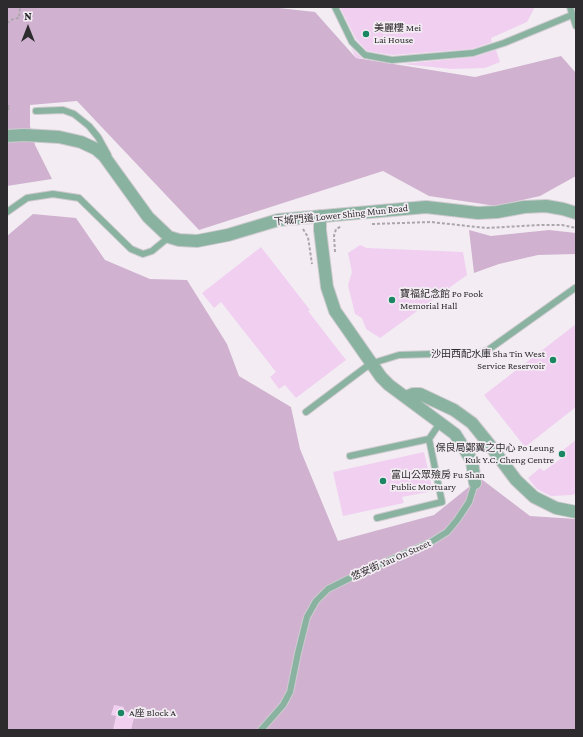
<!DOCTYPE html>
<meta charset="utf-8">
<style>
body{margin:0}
#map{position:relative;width:583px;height:737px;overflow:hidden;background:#f3edf3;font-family:"Crimson Pro",serif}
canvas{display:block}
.frame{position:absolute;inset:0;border:8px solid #2d2b2d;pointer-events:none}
.north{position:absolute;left:8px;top:8px;width:40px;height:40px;-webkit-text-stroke:3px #f3edf3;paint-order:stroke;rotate:0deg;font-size:11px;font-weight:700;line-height:16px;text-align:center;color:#2d2b2d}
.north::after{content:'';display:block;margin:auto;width:14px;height:18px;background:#2d2b2d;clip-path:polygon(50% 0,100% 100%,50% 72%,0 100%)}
</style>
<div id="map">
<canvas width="583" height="737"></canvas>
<div class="frame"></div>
<div class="north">N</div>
</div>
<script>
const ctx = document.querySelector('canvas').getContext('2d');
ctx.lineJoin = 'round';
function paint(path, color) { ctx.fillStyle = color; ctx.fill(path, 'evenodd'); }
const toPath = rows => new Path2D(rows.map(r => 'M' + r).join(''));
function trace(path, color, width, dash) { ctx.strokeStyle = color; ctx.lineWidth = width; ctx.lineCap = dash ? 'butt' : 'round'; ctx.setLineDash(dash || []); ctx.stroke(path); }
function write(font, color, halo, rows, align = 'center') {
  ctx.font = font + ' "Crimson Pro","Noto Sans TC",serif'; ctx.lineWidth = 3.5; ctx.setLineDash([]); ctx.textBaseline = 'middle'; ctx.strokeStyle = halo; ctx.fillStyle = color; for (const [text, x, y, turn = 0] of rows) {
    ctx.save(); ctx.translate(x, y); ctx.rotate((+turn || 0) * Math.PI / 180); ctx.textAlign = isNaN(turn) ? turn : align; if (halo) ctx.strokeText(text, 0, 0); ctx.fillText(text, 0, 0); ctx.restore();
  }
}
paint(toPath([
 [7,7,270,7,315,12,356,58,475,77,561,56,576,73,576,176,540,196,496,206,429,196,383,171,199,230,77,101,30,105,30,126,35,145,52,179,7,186],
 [33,214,76,218,105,260,150,279,187,280,227,344,239,376,291,407,300,449,338,541,434,515,480,478,530,516,576,519,576,730,7,730,7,236],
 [469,230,491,236,549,230,576,233,576,254,538,255,499,264,474,273]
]), '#d0b2d0');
paint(toPath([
 [340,7,535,7,527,22,491,38,492,42,472,49,392,55,367,51,356,39],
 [351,48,362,58,363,59,356,58],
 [496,50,500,62,485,68,451,69,402,64,474,57],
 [360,245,367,248,463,252,467,275,380,338,366,329,362,318,355,314,348,285,352,272,348,253],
 [261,247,310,310,308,311,346,360,296,398,285,385,279,389,270,377,276,372,221,302,214,308,202,293],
 [576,324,576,407,525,447,484,395],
 [576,440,576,494,571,495,551,496,537,489,528,478,540,468,544,471,567,454,563,450],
 [424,452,433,491,402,497,404,503,343,516,333,472],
 [114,705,124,707,123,711,135,714,131,730,113,730,116,716,111,715]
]), '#f0cff1');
const lane = toPath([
 [335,7,352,42,365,55,392,60,473,53,504,43,572,15],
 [570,7,576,26],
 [36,111,63,110,74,114,89,126,98,137,108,155],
 [7,212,27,198,53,194,79,198,131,249,143,254,152,251,169,237],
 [306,412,370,364,399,355,433,354,476,354,488,350,575,288],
 [350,456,429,439,440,423],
 [377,518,442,502,429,439],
 [261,730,283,705,290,692,298,653,307,617,316,601,328,589,356,575,431,542,447,532,457,520,469,502,475,483]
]);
const street = toPath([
 [7,136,24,135,59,137,81,142,96,149,104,156,148,217,169,237,179,240,197,241,228,235,278,220,426,207,478,213,497,212,524,207,546,206,563,209,576,213],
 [320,216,320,230,327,287,335,311,381,377,389,385,455,434,472,461,475,483],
 [406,397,413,394,420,394,454,410,472,423,489,444,516,480,534,497,556,508,576,512]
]);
trace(lane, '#cfcacf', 8);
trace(street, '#cfcacf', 14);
trace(toPath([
 [7,23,13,19,19,18,20,7],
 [7,105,10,108,7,110],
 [372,224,431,222,486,228,540,225,562,225,576,228],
 [303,229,308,237,312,264],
 [335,252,334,236,336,229,342,226]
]), '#aba6ab', 2, [3, 2]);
trace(lane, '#89b3a0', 6);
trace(street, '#89b3a0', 12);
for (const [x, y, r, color] of [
 [366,34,4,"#1a8663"],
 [392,300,4,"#1a8663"],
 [553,360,4,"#1a8663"],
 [562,454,4,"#1a8663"],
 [383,481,4,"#1a8663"],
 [121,713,4,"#1a8663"]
]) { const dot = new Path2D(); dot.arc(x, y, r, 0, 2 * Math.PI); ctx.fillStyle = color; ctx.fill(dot); trace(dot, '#f3edf3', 1.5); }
write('10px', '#2d2b2d', '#f3edf3', [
 ["美麗樓 Mei",374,28],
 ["Lai House",374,40],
 ["寶福紀念館 Po Fook",400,294],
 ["Memorial Hall",400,306],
 ["沙田西配水庫 Sha Tin West",545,354,"right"],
 ["Service Reservoir",545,366,"right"],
 ["保良局鄭翼之中心 Po Leung",554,448,"right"],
 ["Kuk Y.C. Cheng Centre",554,460,"right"],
 ["富山公眾殮房 Fu Shan",391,475],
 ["Public Mortuary",391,487],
 ["A座 Block A",129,713]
], 'left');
write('10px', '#2d2b2d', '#f3edf3', [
 ["下城門道 Lower Shing Mun Road",341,215,-6],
 ["悠安街 Yau On Street",391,560,-24]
]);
</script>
